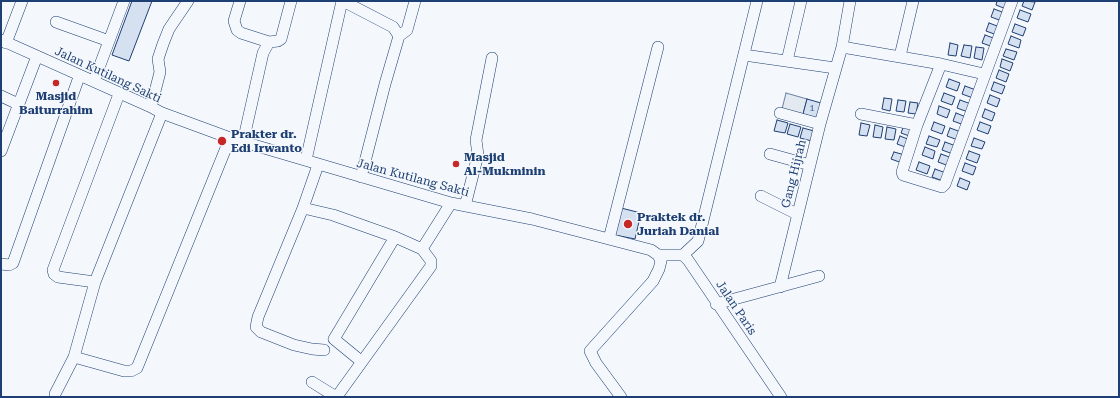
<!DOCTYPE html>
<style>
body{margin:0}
#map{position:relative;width:1120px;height:398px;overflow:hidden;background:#f4f7fb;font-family:"Roboto Serif",serif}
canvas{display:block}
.frame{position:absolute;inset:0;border:2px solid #1d3f73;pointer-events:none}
</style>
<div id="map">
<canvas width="1120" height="398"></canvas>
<div class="frame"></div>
</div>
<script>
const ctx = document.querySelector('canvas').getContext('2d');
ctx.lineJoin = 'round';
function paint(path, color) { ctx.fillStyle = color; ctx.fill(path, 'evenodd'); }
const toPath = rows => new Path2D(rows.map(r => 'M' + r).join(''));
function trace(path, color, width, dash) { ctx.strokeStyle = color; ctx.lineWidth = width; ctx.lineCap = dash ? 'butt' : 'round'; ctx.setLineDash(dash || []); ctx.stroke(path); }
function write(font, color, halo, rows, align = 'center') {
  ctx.font = font + ' "Roboto Serif",serif'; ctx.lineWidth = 3; ctx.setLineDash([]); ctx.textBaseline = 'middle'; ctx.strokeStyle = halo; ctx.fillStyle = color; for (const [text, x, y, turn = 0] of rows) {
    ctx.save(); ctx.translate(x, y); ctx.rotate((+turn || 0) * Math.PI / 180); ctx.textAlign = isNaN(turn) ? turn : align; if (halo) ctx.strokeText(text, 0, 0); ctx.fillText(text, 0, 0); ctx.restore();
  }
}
const green = toPath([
 [786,93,807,99,803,114,782,109,786,93]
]);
paint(green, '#e3e9f0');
trace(green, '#687fa3', 1);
const building = toPath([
 [132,1,152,1,129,61,112,55,132,1],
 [997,1,1009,1,1006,9,996,5,997,1],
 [1024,1,1035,2,1032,10,1022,6,1024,1],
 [994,9,1005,13,1002,21,991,17,994,9],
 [1020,10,1031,14,1028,22,1017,18,1020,10],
 [989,23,1000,27,997,35,986,31,989,23],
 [1015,24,1026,28,1023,36,1012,32,1015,24],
 [985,35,996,39,993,47,982,43,985,35],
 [1011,36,1021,40,1019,48,1008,44,1011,36],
 [950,43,958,45,956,56,948,55,950,43],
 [964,45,972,46,970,58,961,56,964,45],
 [976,47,984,48,982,60,974,58,976,47],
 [1006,49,1017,52,1014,60,1003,56,1006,49],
 [1002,59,1013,63,1010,71,1000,67,1002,59],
 [999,70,1009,74,1006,82,996,78,999,70],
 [949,79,960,83,957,91,946,87,949,79],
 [994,82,1005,86,1002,94,991,90,994,82],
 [965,86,976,90,973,98,962,94,965,86],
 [944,93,955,97,952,105,941,101,944,93],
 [990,95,1000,99,997,107,987,103,990,95],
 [884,98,892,99,890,111,882,109,884,98],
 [807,99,821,103,817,118,803,114,807,99],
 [898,100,906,101,904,112,896,111,898,100],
 [960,100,971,104,968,112,957,108,960,100],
 [910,102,918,103,916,114,908,113,910,102],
 [939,106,950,110,947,118,937,114,939,106],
 [985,109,995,113,992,121,982,117,985,109],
 [956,113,966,117,964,125,953,121,956,113],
 [777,120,788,123,785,133,774,131,777,120],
 [934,122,945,126,942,134,931,130,934,122],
 [980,122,991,126,988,134,977,130,980,122],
 [861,123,870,125,867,136,859,135,861,123],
 [790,124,801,127,798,137,787,134,790,124],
 [875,125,883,127,881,138,873,137,875,125],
 [904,125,915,129,912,137,901,133,904,125],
 [887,127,896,129,894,140,885,139,887,127],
 [803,128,814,131,812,141,800,138,803,128],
 [950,128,961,132,958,140,947,136,950,128],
 [900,136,910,140,908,148,897,144,900,136],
 [929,136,940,140,937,147,926,144,929,136],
 [974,138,985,142,982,149,971,146,974,138],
 [945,142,956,146,953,154,942,150,945,142],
 [925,147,935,151,933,159,922,155,925,147],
 [969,151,980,155,977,163,966,159,969,151],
 [894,152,905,155,902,163,891,159,894,152],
 [941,154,952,158,949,166,938,162,941,154],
 [919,162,930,166,927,174,916,170,919,162],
 [965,163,976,167,973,175,962,171,965,163],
 [935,169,946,173,943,181,932,177,935,169],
 [960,178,970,182,967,190,957,186,960,178],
 [621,208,641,213,635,239,615,235,621,208]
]);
paint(building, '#d5e0f0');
trace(building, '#1d3f73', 1);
const minor = toPath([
 [240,1,234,21,237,30,241,33,269,42],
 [343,1,393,27,399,36,385,84,361,177],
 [56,22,109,41],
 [399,36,407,30,415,1],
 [1,40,151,107,162,113,230,138,451,203,532,219,651,250,658,255,661,261,659,269,653,281,590,351,596,363,621,397],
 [6,43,22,1],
 [842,47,941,64,984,74],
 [744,55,835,68],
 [900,56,913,1],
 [787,61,801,1],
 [941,64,917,125,902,172,903,175,942,187,945,184,1012,1],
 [94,81,124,1],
 [1,96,18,104],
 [151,107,160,72,158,59,163,44,169,29,188,1],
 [780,113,820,124],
 [861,114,917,125],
 [243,142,263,53,269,42,278,41,281,39,291,1],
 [1,151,37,56],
 [770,154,810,165],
 [306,160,342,1],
 [318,165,303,208,258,317,256,327,261,332,294,345,312,349,324,350],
 [761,196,797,214],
 [465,206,478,155,476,140,492,58],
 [303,208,333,215,395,237],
 [609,239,658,47],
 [658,255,683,255,688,260,781,397],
 [683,255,698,241,757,1],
 [1,264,9,265,13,263,79,77],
 [95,282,58,277,54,274,53,270,119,94],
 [780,287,820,124,842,47,850,1],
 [716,304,819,276],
 [74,357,124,371,131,371,137,368,230,138],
 [362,362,334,339,395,237,422,249],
 [312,382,333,395,338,395,431,266,431,261,422,249,451,203],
 [55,394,74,357,95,282,162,113]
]);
trace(minor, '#1d3f73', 12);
trace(minor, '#f4f7fb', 11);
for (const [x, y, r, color] of [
 [56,83,4,"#c62828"],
 [222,141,5,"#c62828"],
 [456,164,4,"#c62828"],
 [628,224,5,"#c62828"]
]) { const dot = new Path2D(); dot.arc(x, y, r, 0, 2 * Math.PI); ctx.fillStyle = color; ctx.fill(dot); trace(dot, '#f4f7fb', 1.5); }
write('10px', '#4b6792', null, [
 ["1",812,108]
]);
write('12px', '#1d3f73', '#f4f7fb', [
 ["Jalan Kutilang Sakti",108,75,25],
 ["Gang Hijrah",794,174,-76],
 ["Jalan Kutilang Sakti",413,178,15],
 ["Jalan Paris",736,308,56]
]);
write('bold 12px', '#1d3f73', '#f4f7fb', [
 ["Masjid",56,96,"center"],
 ["Baiturrahim",56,110,"center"],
 ["Prakter dr.",231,134],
 ["Edi Irwanto",231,148],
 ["Masjid",464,157],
 ["Al-Mukminin",464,171],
 ["Praktek dr.",637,217],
 ["Juriah Danial",637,231]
], 'left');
</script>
